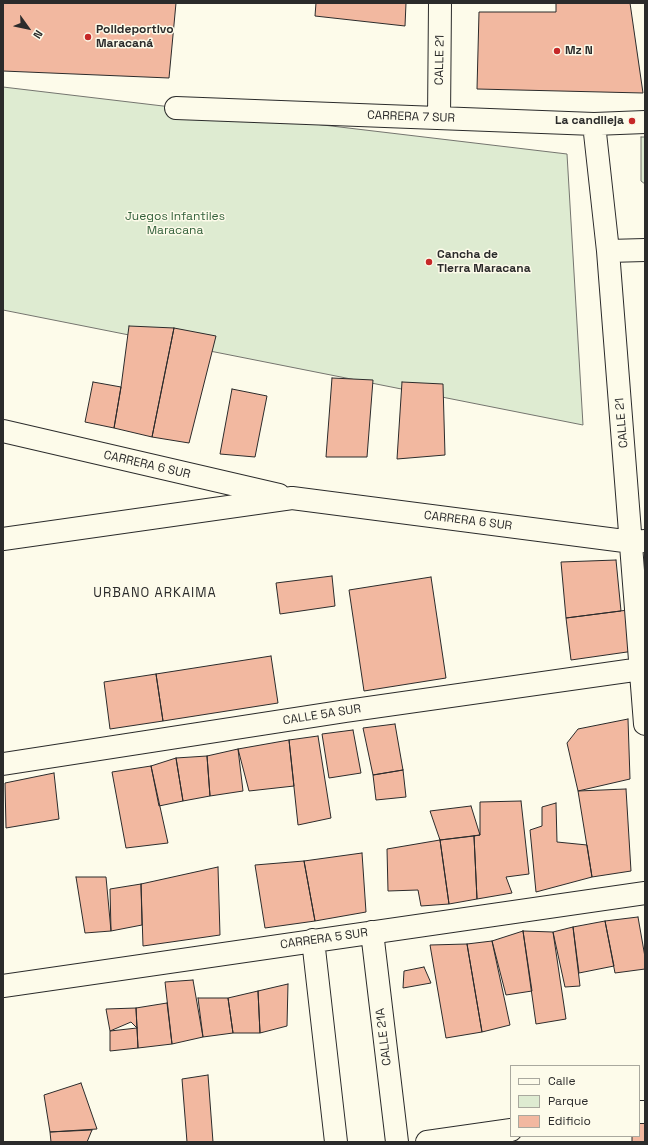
<!DOCTYPE html>
<meta charset="utf-8">
<style>
body{margin:0}
#map{position:relative;width:648px;height:1145px;overflow:hidden;background:#fdfbea;font-family:"Space Grotesk",sans-serif}
canvas{display:block}
.frame{position:absolute;inset:0;border:4px solid #2b2b2b;pointer-events:none}
.legend{position:absolute;left:510px;top:1065px;width:130px;height:72px;box-sizing:border-box;background:#fdfbea;border:1px solid #a9a89e;margin:0;padding:5px 7px;list-style:none;font-size:12px;color:#2b2b2b}
.legend li{display:flex;align-items:center;gap:8px;height:20px}
.legend b{width:20px;border:1px solid #a9a89e}
.north{position:absolute;left:8px;top:8px;width:40px;height:40px;-webkit-text-stroke:3px #fdfbea;paint-order:stroke;rotate:123deg;font-size:11px;font-weight:700;line-height:16px;text-align:center;color:#2b2b2b}
.north::after{content:'';display:block;margin:auto;width:14px;height:18px;background:#2b2b2b;clip-path:polygon(50% 0,100% 100%,50% 72%,0 100%)}
</style>
<div id="map">
<canvas width="648" height="1145"></canvas>
<div class="frame"></div>
<ul class="legend">
<li><b style="height:5px;background:#fdfbea"></b>Calle</li>
<li><b style="height:11px;background:#deebd1"></b>Parque</li>
<li><b style="height:11px;background:#f2b8a0"></b>Edificio</li>
</ul>
<div class="north">N</div>
</div>
<script>
const ctx = document.querySelector('canvas').getContext('2d');
ctx.lineJoin = 'round';
function paint(path, color) { ctx.fillStyle = color; ctx.fill(path, 'evenodd'); }
const toPath = rows => new Path2D(rows.map(r => 'M' + r).join(''));
function trace(path, color, width, dash) { ctx.strokeStyle = color; ctx.lineWidth = width; ctx.lineCap = dash ? 'butt' : 'round'; ctx.setLineDash(dash || []); ctx.stroke(path); }
function write(font, color, halo, rows, align = 'center') {
  ctx.font = font + ' "Space Grotesk",sans-serif'; ctx.lineWidth = 3; ctx.setLineDash([]); ctx.textBaseline = 'middle'; ctx.strokeStyle = halo; ctx.fillStyle = color; for (const [text, x, y, turn = 0] of rows) {
    ctx.save(); ctx.translate(x, y); ctx.rotate((+turn || 0) * Math.PI / 180); ctx.textAlign = isNaN(turn) ? turn : align; if (halo) ctx.strokeText(text, 0, 0); ctx.fillText(text, 0, 0); ctx.restore();
  }
}
const green = toPath([
 [3,87,567,154,583,425,3,310,3,87],
 [641,137,645,137,645,184,641,181,641,137]
]);
paint(green, '#deebd1');
trace(green, '#74746e', 1);
const building = toPath([
 [3,3,176,3,169,78,3,71,3,3],
 [316,3,406,3,405,26,315,16,316,3],
 [556,3,630,3,643,93,477,89,479,12,556,12,556,3],
 [129,326,174,328,152,437,114,428,121,387,129,326],
 [174,328,216,336,189,443,152,437,174,328],
 [332,378,373,380,367,457,326,457,332,378],
 [93,382,121,387,114,428,85,422,93,382],
 [402,382,443,384,445,455,397,459,402,382],
 [232,389,267,396,255,457,220,454,232,389],
 [616,560,621,611,566,618,561,562,616,560],
 [332,576,335,606,280,614,276,583,332,576],
 [431,577,446,678,364,691,349,590,431,577],
 [628,610,634,651,571,660,566,618,628,610],
 [271,656,278,703,163,721,156,674,271,656],
 [156,674,163,721,110,729,104,682,156,674],
 [628,719,630,779,578,791,567,743,578,729,628,719],
 [395,724,403,770,373,775,363,728,395,724],
 [353,730,361,773,329,778,322,734,353,730],
 [318,736,331,818,298,825,289,740,318,736],
 [289,740,294,786,249,791,238,749,289,740],
 [238,749,243,791,210,796,207,756,238,749],
 [207,756,210,796,183,801,176,758,207,756],
 [176,758,183,801,159,806,151,766,176,758],
 [151,766,168,843,126,848,112,772,151,766],
 [403,770,406,797,376,800,373,775,403,770],
 [54,773,59,819,6,828,5,783,54,773],
 [626,789,631,871,592,877,578,791,626,789],
 [521,801,529,874,506,877,512,893,477,899,474,836,480,835,480,802,521,801],
 [556,803,557,842,587,845,592,877,536,892,530,830,542,826,542,807,556,803],
 [471,806,480,835,440,840,430,811,471,806],
 [474,836,477,899,449,904,440,840,474,836],
 [440,840,449,904,421,906,418,890,388,891,387,849,440,840],
 [362,853,366,912,315,921,304,861,362,853],
 [304,861,315,921,265,928,255,865,304,861],
 [218,867,220,935,143,946,141,884,218,867],
 [76,877,106,877,111,931,85,933,76,877],
 [141,884,142,925,111,931,110,889,141,884],
 [638,917,645,957,645,969,615,973,605,921,638,917],
 [605,921,614,966,579,973,573,927,605,921],
 [573,927,580,986,565,987,553,932,573,927],
 [523,931,553,932,566,1019,536,1024,523,931],
 [523,931,532,991,506,995,492,941,523,931],
 [492,941,510,1025,482,1032,467,944,492,941],
 [467,944,482,1032,446,1038,430,945,467,944],
 [424,967,431,983,403,988,404,971,424,967],
 [193,980,203,1037,172,1044,165,982,193,980],
 [288,984,287,1026,260,1033,258,991,288,984],
 [258,991,260,1033,233,1033,228,998,258,991],
 [198,998,228,998,233,1033,203,1037,198,998],
 [167,1003,172,1044,138,1048,136,1008,167,1003],
 [136,1008,137,1028,131,1022,110,1031,106,1009,136,1008],
 [137,1028,138,1048,110,1051,110,1031,137,1028],
 [208,1075,213,1142,187,1142,182,1079,208,1075],
 [81,1083,97,1129,50,1132,44,1095,81,1083],
 [645,1118,645,1142,632,1142,632,1136,639,1136,639,1119,645,1118],
 [92,1130,87,1142,51,1142,50,1132,92,1130]
]);
paint(building, '#f2b8a0');
trace(building, '#2b2b2b', 1);
const street = toPath([
 [176,108,594,124,645,122],
 [439,118,440,3],
 [594,124,608,251,645,724],
 [608,251,645,250],
 [3,431,279,495],
 [3,539,292,498,632,542,645,541],
 [3,764,346,711,641,669],
 [372,932,397,1142],
 [313,940,336,1142],
 [3,986,645,893],
 [639,1112,645,1112],
 [427,1142,511,1130]
]);
trace(street, '#2b2b2b', 24);
trace(street, '#fdfbea', 22);
for (const [x, y, r, color] of [
 [88,37,4,"#c62828"],
 [557,51,4,"#c62828"],
 [632,121,4,"#c62828"],
 [429,262,4,"#c62828"]
]) { const dot = new Path2D(); dot.arc(x, y, r, 0, 2 * Math.PI); ctx.fillStyle = color; ctx.fill(dot); trace(dot, '#fdfbea', 1.5); }
write('bold 12px', '#2b2b2b', '#fdfbea', [
 ["Polideportivo",96,30],
 ["Maracaná",96,44],
 ["Mz N",565,51],
 ["La candileja",624,121,"right"],
 ["Cancha de",437,255],
 ["Tierra Maracana",437,269]
], 'left');
write('12px', '#2b2b2b', '#fdfbea', [
 ["CALLE 21",440,60,-89],
 ["CARRERA 7 SUR",411,117,2],
 ["CALLE 21",622,423,-95],
 ["CARRERA 6 SUR",147,465,13],
 ["CARRERA 6 SUR",468,521,7],
 ["CALLE 5A SUR",322,715,-9],
 ["CARRERA 5 SUR",324,939,-8],
 ["CALLE 21A",384,1037,-97]
]);
write('12px', '#34623c', '#fdfbea', [
 ["Juegos Infantiles",175,217],
 ["Maracana",175,231]
]);
ctx.letterSpacing = '1px';
write('13px', '#2b2b2b', '#fdfbea', [
 ["URBANO ARKAIMA",155,593]
]);
ctx.letterSpacing = '0px';
</script>
